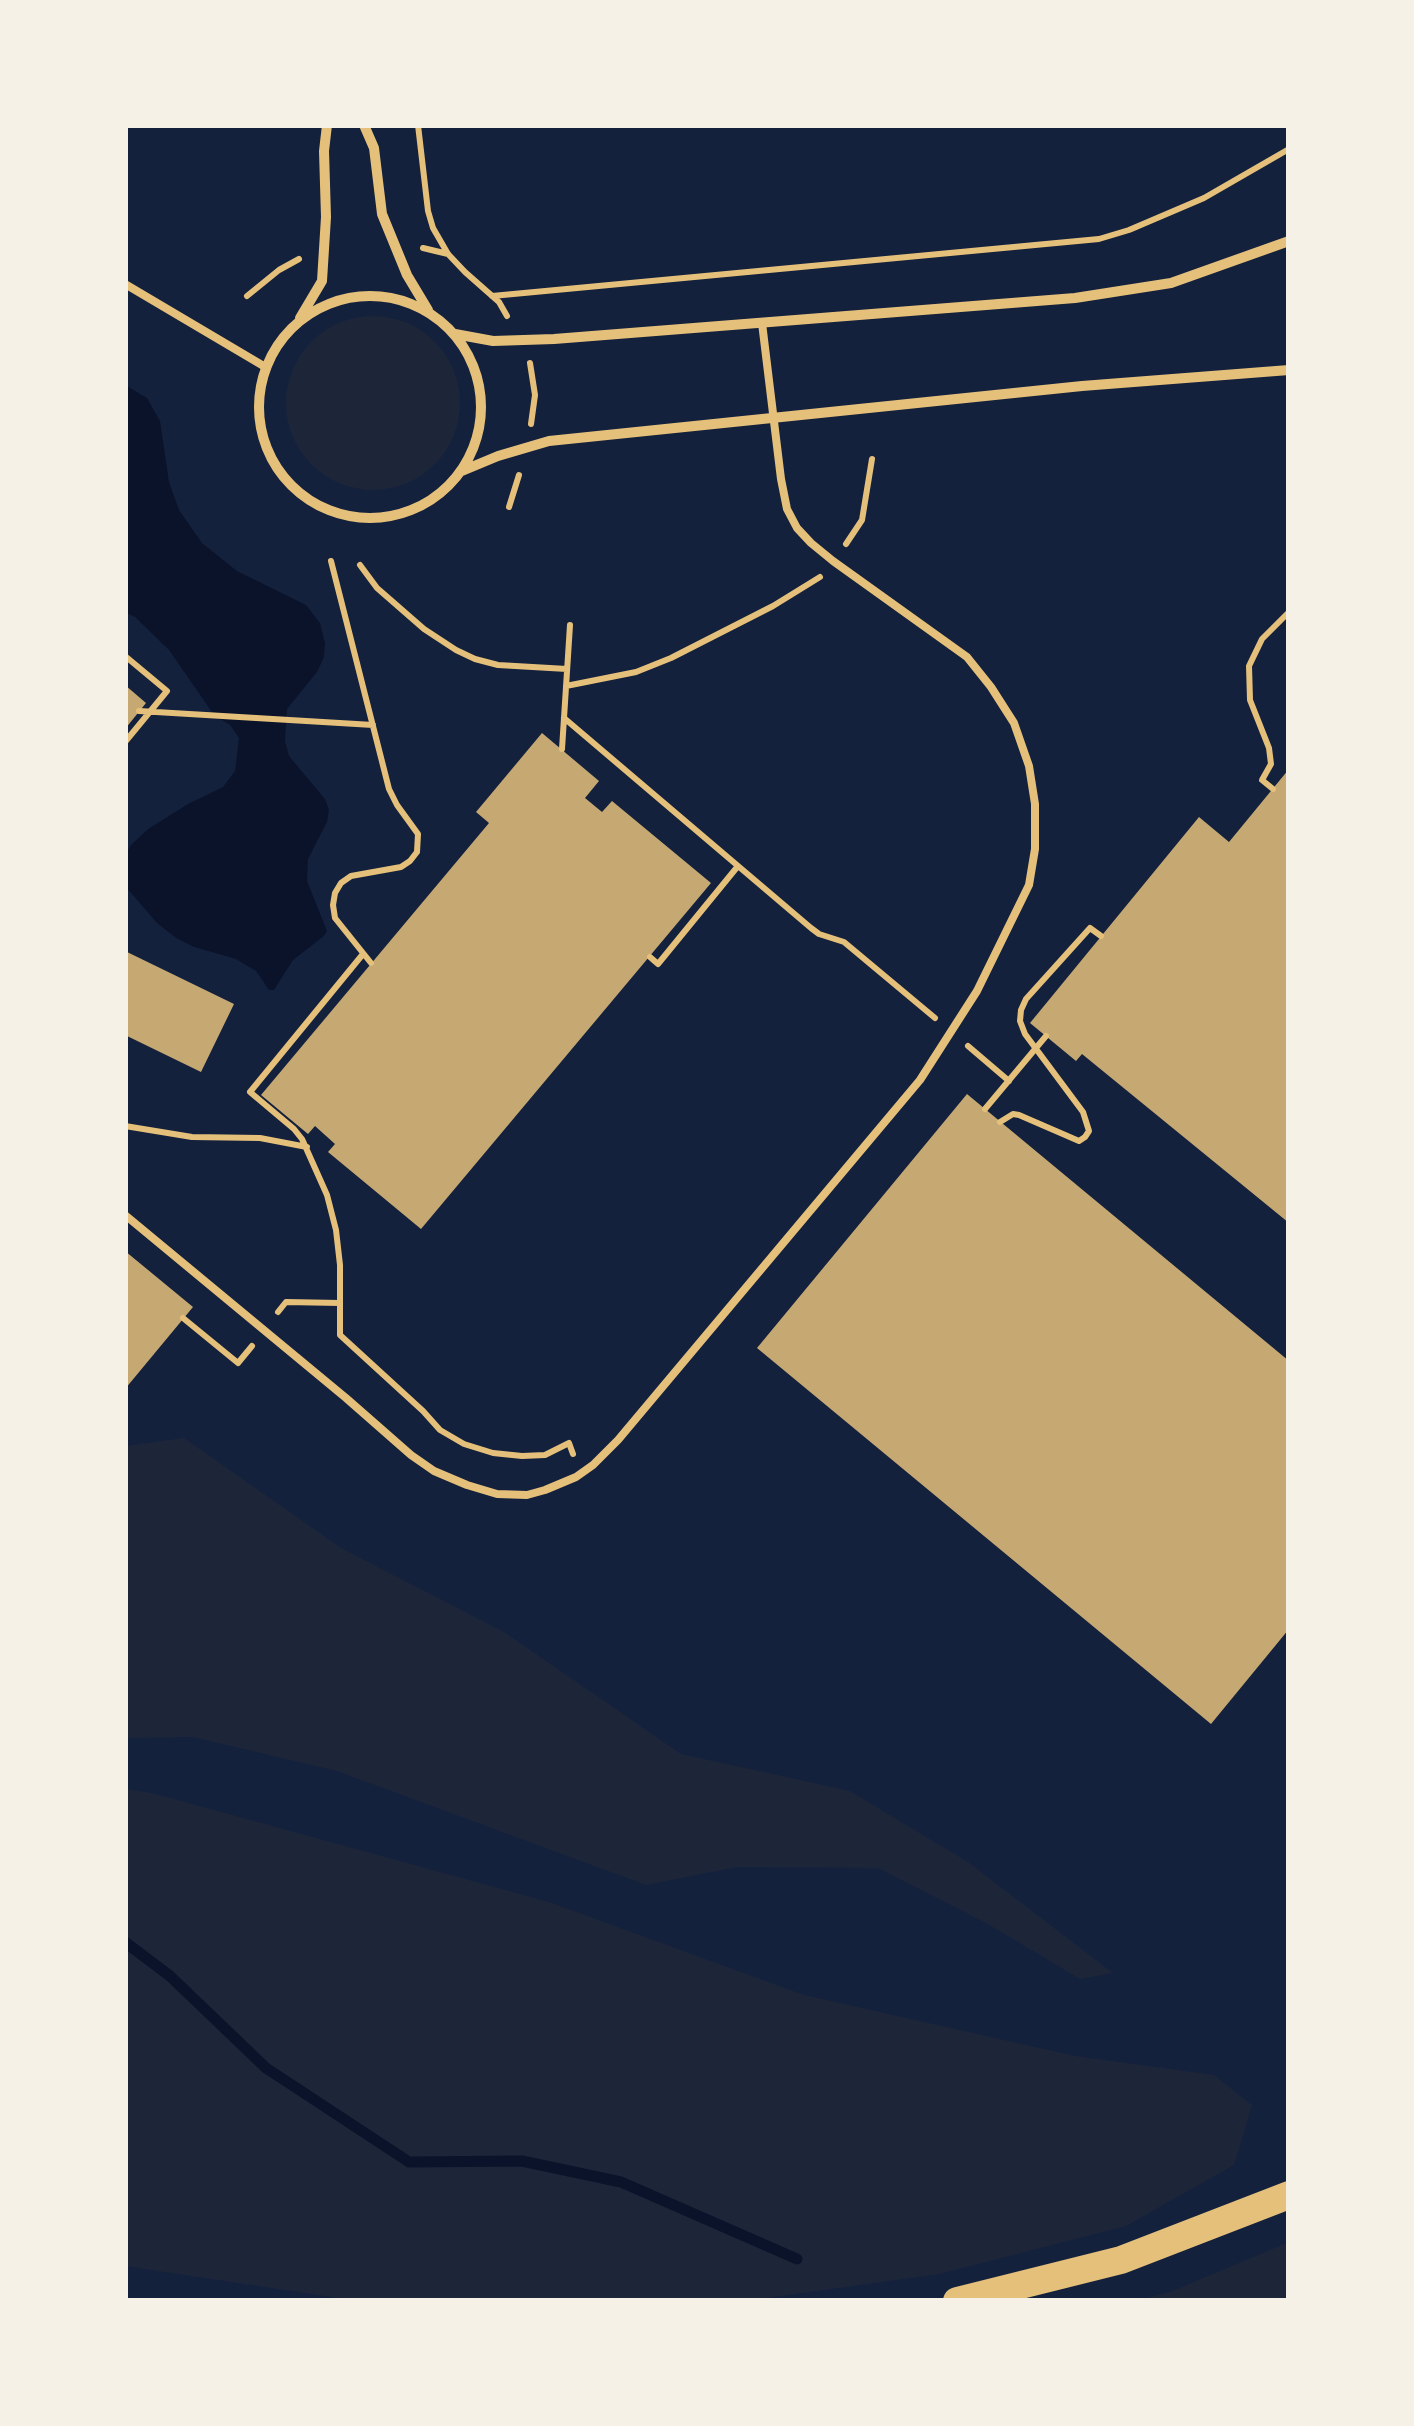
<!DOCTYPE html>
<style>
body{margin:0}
#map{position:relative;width:1414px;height:2426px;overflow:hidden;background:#14213d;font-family:Figtree,sans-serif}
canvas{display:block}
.frame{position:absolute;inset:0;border:128px solid #f6f1e7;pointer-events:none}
</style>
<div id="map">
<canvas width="1414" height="2426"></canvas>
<div class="frame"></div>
</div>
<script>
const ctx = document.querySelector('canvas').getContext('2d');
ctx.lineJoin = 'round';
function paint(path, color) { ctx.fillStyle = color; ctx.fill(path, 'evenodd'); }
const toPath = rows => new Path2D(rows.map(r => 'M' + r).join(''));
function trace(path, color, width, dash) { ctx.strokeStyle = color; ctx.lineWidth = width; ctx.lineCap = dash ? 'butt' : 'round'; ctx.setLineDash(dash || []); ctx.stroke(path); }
paint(toPath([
 '286 403a87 87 0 1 1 174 0a87 87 0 1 1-174 0Z',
 [184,1438,341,1548,504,1632,681,1754,850,1791,968,1862,1113,1973,1080,1979,988,1924,878,1868,737,1867,646,1885,337,1771,193,1737,125,1738,125,1446],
 [125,1789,152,1793,549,1902,804,1995,1075,2056,1214,2075,1252,2105,1234,2165,1126,2226,939,2274,745,2301,358,2301,125,2266],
 [1289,2242,1289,2301,1135,2301,1170,2292]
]), '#1d2539');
paint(toPath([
 [125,385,147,398,160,421,169,482,179,510,202,543,237,571,306,605,320,623,325,643,324,657,317,672,287,709,285,741,289,756,325,799,329,810,327,822,308,859,307,881,327,931,324,936,293,960,274,990,269,990,256,971,236,959,194,947,176,938,157,923,125,886,125,856,131,845,148,829,188,804,223,787,235,771,239,738,230,725,214,715,169,650,135,617,125,612]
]), '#0b132b');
trace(toPath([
 [125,1942,170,1976,266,2068,409,2162,522,2161,621,2182,797,2259]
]), '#0b132b', 11);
paint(toPath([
 [125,685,146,703,125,729],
 [542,733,599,781,585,798,602,812,612,801,711,883,421,1229,328,1152,335,1144,315,1126,308,1134,261,1095,489,823,476,812],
 [1289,769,1289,1223,1082,1054,1076,1061,1030,1023,1199,817,1229,842],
 [125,951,234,1004,201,1072,125,1035],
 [967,1094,1289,1361,1289,1629,1211,1724,757,1348],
 [125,1251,193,1307,125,1389]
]), '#c6a872');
trace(toPath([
 [418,125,428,211,433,228,448,254,465,272,499,302,507,316],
 [423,248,448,254],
 [247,296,279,270,299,259],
 [492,296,1099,239,1129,230,1204,198,1289,149],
 [530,363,535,395,531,424],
 [509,507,519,475],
 [846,544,862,520,872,459],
 [331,561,389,789,397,805,418,834,417,852,410,861,401,867,351,876,341,883,335,893,333,905,335,918,371,963],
 [360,565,377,588,424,629,456,650,475,659,498,665,567,669],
 [125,656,167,691,125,742],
 [566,686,636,672,671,658,773,606,820,577],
 [139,711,373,725],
 [564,718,811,928,819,934,844,942,935,1018],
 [562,749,570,625],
 [1273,789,1262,780,1271,764,1269,748,1250,700,1249,666,1262,639,1289,612],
 [363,954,250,1092,294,1129,302,1139,327,1195,336,1230,340,1265,340,1335,423,1411,440,1430,464,1444,493,1453,522,1456,545,1455,569,1443,573,1454],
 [650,957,658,964,738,866],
 [968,1046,1009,1081],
 [985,1109,1046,1036],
 [1000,1122,1013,1114,1019,1115,1079,1141,1085,1137,1089,1131,1083,1112,1025,1034,1020,1021,1021,1010,1026,999,1090,928,1101,936],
 [125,1126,192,1137,260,1138,307,1147],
 [278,1312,286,1302,340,1303],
 [183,1318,238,1363,252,1346]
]), '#e5c07b', 6);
trace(toPath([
 [125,284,267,368],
 [125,1215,346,1398,411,1455,434,1471,467,1485,497,1494,527,1495,545,1490,576,1477,593,1465,618,1440,920,1080,977,991,1029,885,1035,849,1035,804,1029,766,1014,723,991,687,967,657,833,561,811,543,797,528,787,509,781,479,762,323]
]), '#e5c07b', 8);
trace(toPath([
 [364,125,374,148,382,214,407,275,428,310],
 '259 407a111 111 0 1 1 222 0a111 111 0 1 1-222 0Z',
 [300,318,322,281,326,217,324,151,327,125],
 [455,334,493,341,554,339,1075,298,1171,283,1289,241],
 [462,471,498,456,549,441,1082,386,1289,370]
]), '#e5c07b', 10);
trace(toPath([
 [957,2301,1121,2260,1289,2195]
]), '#e5c07b', 28);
</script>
